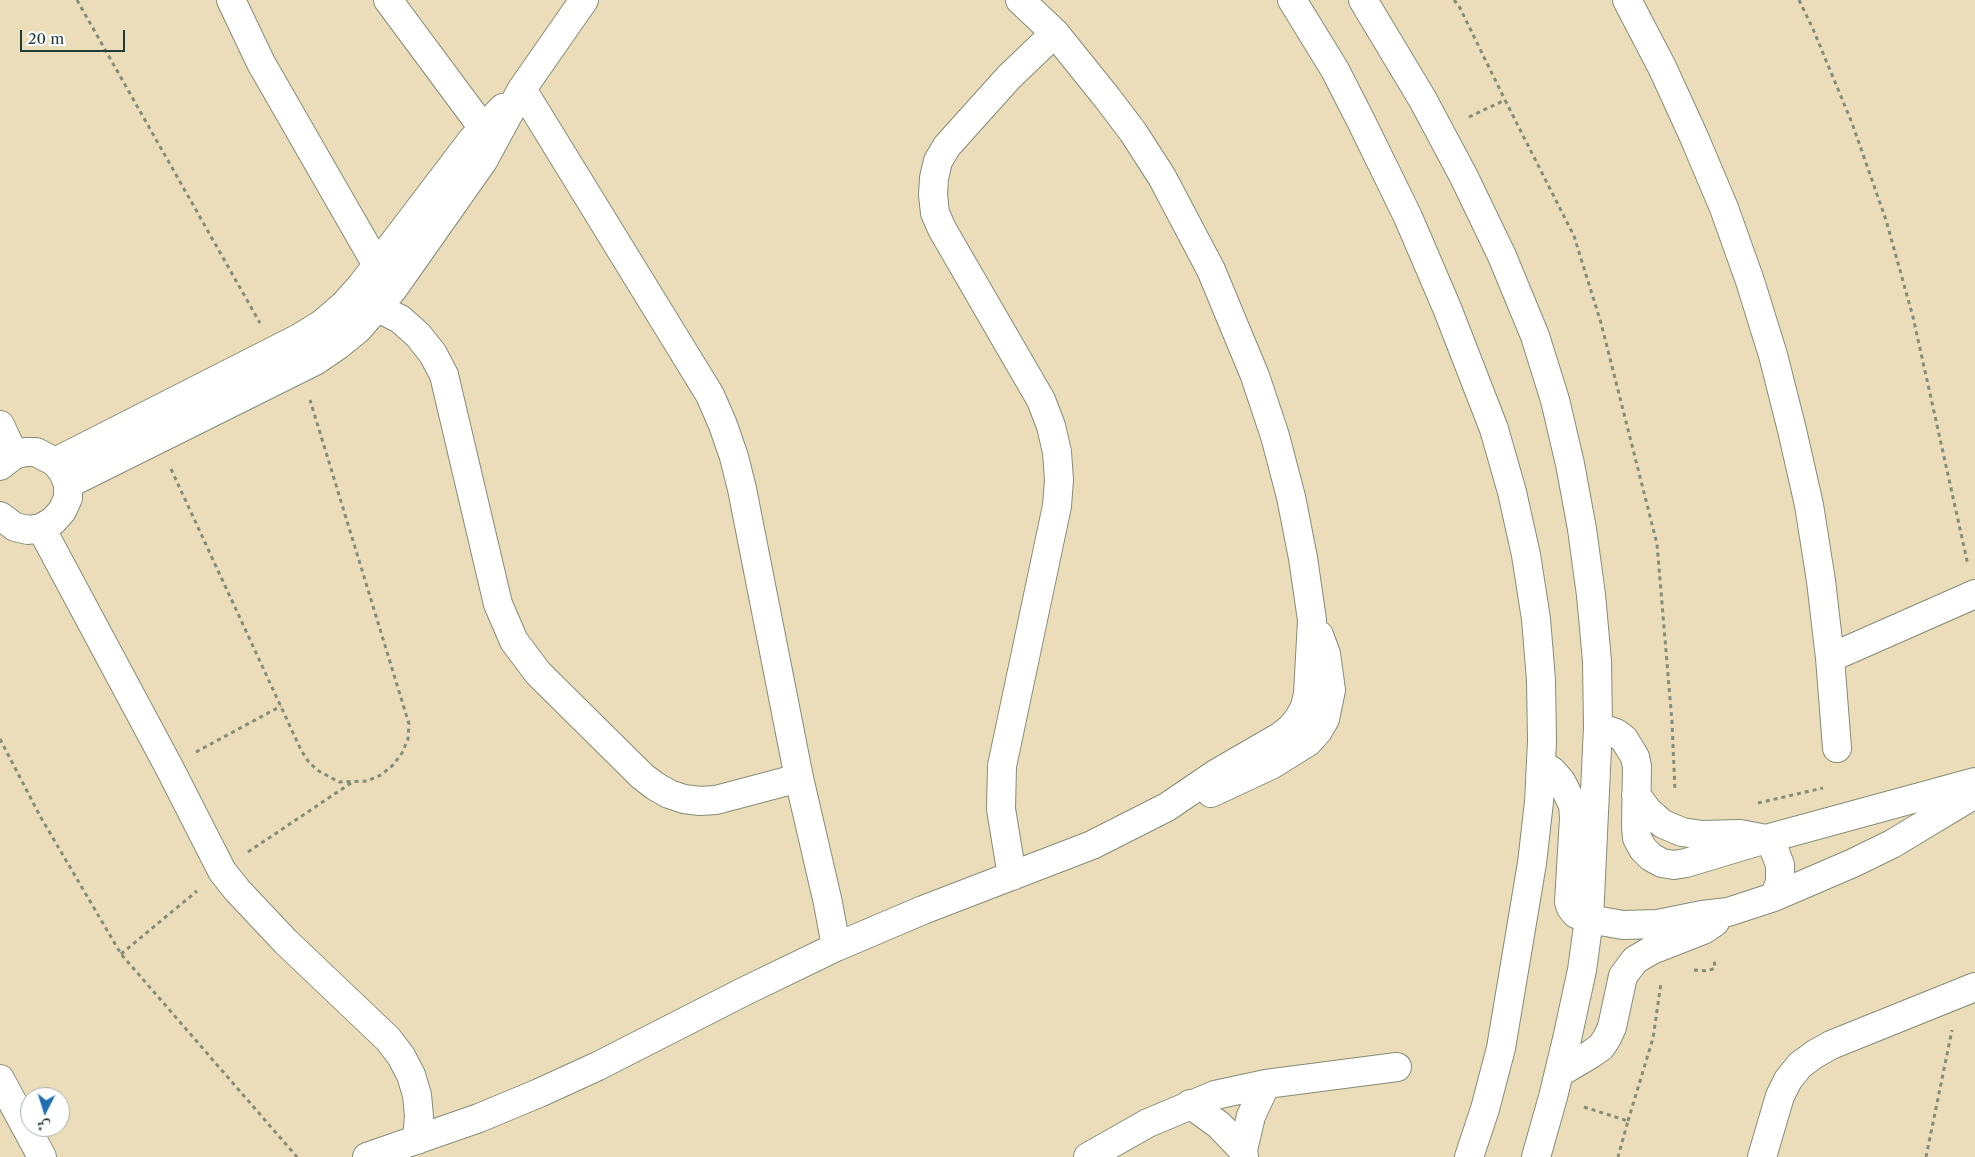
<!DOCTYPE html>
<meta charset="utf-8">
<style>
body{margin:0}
#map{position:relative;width:1975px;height:1157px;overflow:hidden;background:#ebddba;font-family:"Libre Caslon Text",Amiri,serif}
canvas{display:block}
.north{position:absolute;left:20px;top:1087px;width:50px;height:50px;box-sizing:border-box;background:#fff;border:1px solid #a5b1ae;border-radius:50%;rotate:185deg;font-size:14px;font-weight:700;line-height:20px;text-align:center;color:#1f3d34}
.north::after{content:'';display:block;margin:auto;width:18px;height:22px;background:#1f6fb2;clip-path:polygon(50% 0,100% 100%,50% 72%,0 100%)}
.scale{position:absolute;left:20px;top:30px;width:105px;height:22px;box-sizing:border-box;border:2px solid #1f3d34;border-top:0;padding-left:6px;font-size:15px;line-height:18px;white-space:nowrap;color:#1f3d34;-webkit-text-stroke:4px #fff;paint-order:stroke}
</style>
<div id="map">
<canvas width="1975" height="1157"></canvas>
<div class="north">ش</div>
<div class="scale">20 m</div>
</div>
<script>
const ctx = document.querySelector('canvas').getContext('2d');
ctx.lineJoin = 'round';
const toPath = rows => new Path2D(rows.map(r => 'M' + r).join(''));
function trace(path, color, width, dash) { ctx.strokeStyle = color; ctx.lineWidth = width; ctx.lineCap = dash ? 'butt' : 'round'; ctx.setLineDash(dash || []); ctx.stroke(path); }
const minor = toPath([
 [231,0,261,63,377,265],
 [388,0,483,128],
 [1292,0,1335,70,1361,121,1408,217,1447,308,1494,429,1512,492,1526,555,1536,619,1541,680,1542,741,1539,802,1532,863,1501,1048,1485,1109,1469,1157],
 [1363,0,1423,100,1464,177,1502,256,1535,336,1555,400,1570,464,1582,529,1591,595,1597,661,1598,727,1589,919,1582,970,1567,1039,1553,1097,1536,1157],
 [1627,0,1662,67,1694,137,1724,208,1750,281,1773,355,1792,430,1809,505,1821,581,1830,658,1837,748],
 [522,89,710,395,723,425,734,457,742,489,799,778,828,903,836,947],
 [378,308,400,319,418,335,433,354,444,375,498,604,514,641,538,673,642,776,655,786,669,794,684,799,700,801,716,800,799,778],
 [0,425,14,455],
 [55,462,299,338,322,324,343,306,361,286,472,140,503,108],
 [0,466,14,455,25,452,36,452,55,462,63,472,68,484,68,498,62,511,53,521,41,528,28,530,15,527,0,516],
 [68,484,315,361,337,346,358,329,393,289,483,161,522,89,584,0],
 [41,528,169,767,222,871,237,890,286,942,388,1039,401,1056,411,1075,417,1095,419,1116,417,1140],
 [1830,658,1975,594],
 [1598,727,1616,733,1624,739,1635,757,1637,767,1636,826,1637,838,1643,849,1651,857,1662,863,1674,865,1686,863,1766,839,1975,782],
 [1541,764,1552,771,1561,781,1573,805,1574,818,1569,902,1571,908,1576,914,1589,919,1623,925,1658,924,1702,915,1728,912,1774,897,1853,863,1892,844,1975,794],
 [1211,793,1271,765,1308,742,1318,731,1325,719,1331,690,1326,654,1319,635],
 [1636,795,1648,811,1663,824,1682,832,1702,835,1740,834,1766,839,1774,849,1780,865,1780,882,1774,897],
 [1012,876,1001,809,1002,766,1057,506,1059,480,1057,452,1051,426,1041,400,942,229,935,213,933,195,934,178,938,161,947,146,1009,77,1055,33],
 [1559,1073,1591,1054,1601,1047,1607,1038,1612,1027,1623,976,1635,960,1652,950,1703,930,1715,922],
 [0,1079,42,1157],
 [1190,1104,1219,1125,1243,1150],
 [367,1157,479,1118,539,1093,598,1066,745,991,836,947,923,910,1092,845,1167,807,1217,773,1281,736,1291,728,1299,718,1305,707,1308,694,1312,620,1303,558,1291,497,1275,436,1255,376,1211,270,1162,177,1133,132,1108,99,1055,33,1020,0],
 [1088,1157,1148,1123,1215,1095,1266,1084,1397,1067],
 [1244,1157,1243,1150,1251,1116,1266,1084],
 [1762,1157,1780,1096,1788,1080,1800,1065,1815,1054,1831,1045,1975,987]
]);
trace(minor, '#858d77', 30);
trace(toPath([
 [77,0,260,323],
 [1454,0,1459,6,1505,100],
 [1799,0,1813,29,1852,123,1886,220,1913,317,1968,565],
 [1469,117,1505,100,1574,236,1601,323,1657,544,1672,722,1675,791],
 [171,469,301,750,308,761,317,770,339,782,367,781,381,775,393,765,402,753,408,739,409,724,310,400],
 [0,739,40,816,121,954,297,1157],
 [196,752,281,706],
 [1758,803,1823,788],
 [248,852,351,783],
 [121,954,197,891],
 [1694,970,1708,971,1715,968,1714,959],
 [1584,1107,1628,1121,1618,1157],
 [1628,1121,1653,1038,1661,983],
 [1926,1157,1952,1030]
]), '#858d77', 3, [4, 4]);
trace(minor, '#fff', 28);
</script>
